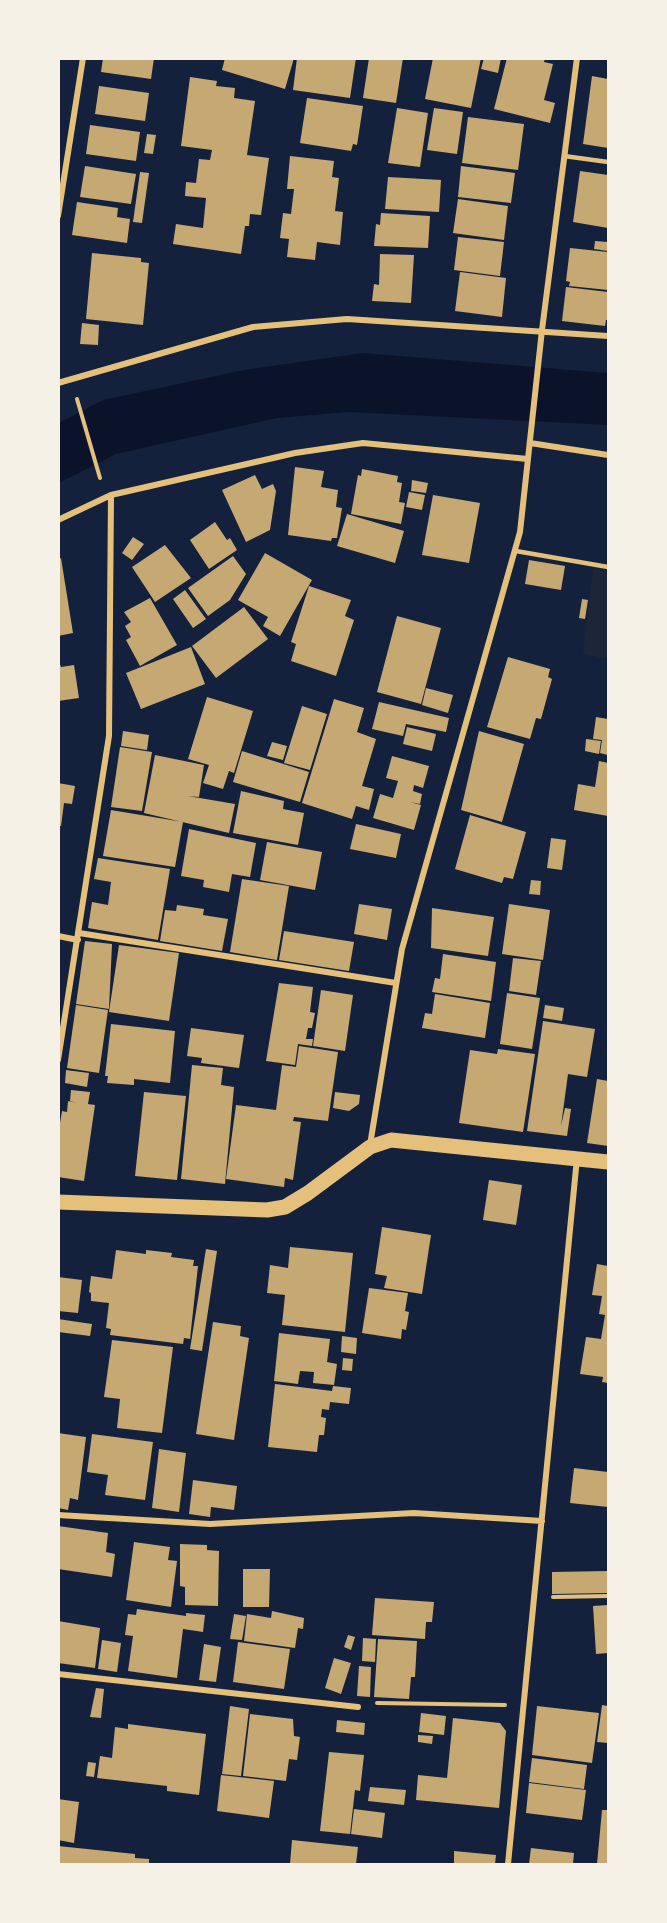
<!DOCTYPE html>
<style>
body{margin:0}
#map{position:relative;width:667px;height:1923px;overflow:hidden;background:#14213d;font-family:"Exo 2",sans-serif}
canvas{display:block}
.frame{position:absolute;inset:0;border:60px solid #f6f1e7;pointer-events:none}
</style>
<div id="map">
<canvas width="667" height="1923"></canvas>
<div class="frame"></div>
</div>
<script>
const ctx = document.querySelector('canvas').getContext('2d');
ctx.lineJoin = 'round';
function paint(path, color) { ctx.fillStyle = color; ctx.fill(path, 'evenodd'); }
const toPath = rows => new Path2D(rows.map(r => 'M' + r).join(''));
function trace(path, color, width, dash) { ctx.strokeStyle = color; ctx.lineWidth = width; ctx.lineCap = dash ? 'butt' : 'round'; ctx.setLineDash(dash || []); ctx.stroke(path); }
paint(toPath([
 [593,569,608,572,608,659,583,654]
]), '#1d2539');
paint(toPath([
 [363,353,608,373,608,425,349,412,277,418,116,454,59,483,59,423,103,400,244,370]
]), '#0b132b');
paint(toPath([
 [103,58,154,58,151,79,101,72],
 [225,58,294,58,285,89,222,70],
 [297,58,356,58,350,98,293,90],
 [369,58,403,58,396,103,363,98],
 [433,58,481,58,471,108,425,99],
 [484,58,501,58,498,73,481,69],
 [507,58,545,58,544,62,553,64,544,100,555,103,550,123,494,109],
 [592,76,608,79,608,148,583,144],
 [190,77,217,81,216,86,235,88,234,98,255,101,247,155,269,158,261,215,250,214,249,226,245,226,241,254,173,244,176,224,203,228,206,198,185,196,186,182,196,183,199,159,210,160,212,150,181,146],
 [99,86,149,93,145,121,95,114],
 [307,98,363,106,357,145,353,144,351,151,300,143],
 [397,108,428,113,420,167,388,163],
 [434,108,463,112,457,154,427,150],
 [468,117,524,124,518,170,462,163],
 [90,125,140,132,136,161,86,154],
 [147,134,156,135,153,154,144,153],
 [290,156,334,161,332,177,339,178,335,211,343,212,340,245,317,242,315,260,287,257,289,239,280,238,283,213,291,214,294,189,287,189],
 [85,166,136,174,131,204,80,197],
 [461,166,515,173,511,203,458,197],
 [580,171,608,175,608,228,573,222],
 [140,172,149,173,142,223,133,222],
 [388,177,441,180,439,212,385,209],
 [458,199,508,206,504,240,453,233],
 [77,202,118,208,117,217,130,219,127,243,72,235],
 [381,213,430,216,428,248,374,246,376,224,380,225],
 [458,237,504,242,500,276,454,270],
 [595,241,608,242,608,251,594,249],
 [570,248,608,252,608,290,569,286,570,282,566,281],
 [92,253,141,258,141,262,149,263,143,325,86,319],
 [380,254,414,255,411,303,372,301,374,284,379,285],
 [460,272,506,278,502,317,455,311],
 [566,287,608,292,608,320,606,320,605,326,562,321],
 [82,323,99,325,98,345,80,344],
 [295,467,324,471,321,487,338,490,336,507,342,508,337,538,332,538,331,541,288,535],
 [362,469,398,476,397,482,402,483,399,502,405,503,401,524,351,514,358,475,361,476],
 [255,475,262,489,273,484,276,491,270,530,246,542,222,490],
 [412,480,428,483,426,493,411,491],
 [409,492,425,495,422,510,406,507],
 [433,495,480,503,469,563,422,555],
 [347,514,404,531,395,563,337,546],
 [215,522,227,540,230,538,237,550,209,569,190,540],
 [133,537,144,544,132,560,122,553],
 [165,545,191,578,155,602,132,567],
 [265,553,312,580,280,636,263,626,268,617,238,600],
 [233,556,246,574,230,600,208,616,188,588],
 [61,558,73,633,58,636,58,559],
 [529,560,565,566,561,590,525,584],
 [309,586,351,600,345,616,354,620,336,676,291,661,296,644,291,642],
 [185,590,206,619,193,628,173,599],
 [150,598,177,645,140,666,126,640,131,637,125,626,131,622,124,612],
 [582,599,588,600,585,619,579,618],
 [244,607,268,639,216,678,192,646],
 [397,616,441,628,421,704,377,692],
 [191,647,205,684,141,709,126,673],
 [508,657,550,669,548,677,552,679,541,719,536,718,530,739,487,727],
 [58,659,61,667,74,665,79,698,58,701],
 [426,688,453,695,448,713,422,705],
 [207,697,253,711,234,773,229,771,223,789,203,783,209,765,188,759],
 [334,699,364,708,357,732,376,739,362,786,374,789,369,810,356,806,352,819,302,803],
 [379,702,449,718,446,732,406,724,403,736,372,729],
 [302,706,327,714,310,770,284,763],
 [596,717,608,719,608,755,600,753,602,740,593,739],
 [407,727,436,734,432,751,403,744],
 [123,731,149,735,147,750,121,746],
 [479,731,524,744,502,822,461,810],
 [586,739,601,741,599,754,585,751],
 [272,742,287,746,283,760,267,756],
 [120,747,152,752,142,811,111,807],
 [242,751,309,772,300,802,233,782],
 [155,755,204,765,199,797,188,796,235,804,229,833,144,813],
 [392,756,429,766,423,788,414,785,413,791,422,794,420,804,410,802,421,805,414,830,373,818,380,794,393,798,398,781,386,778],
 [599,761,608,763,608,816,574,810,578,784,595,787],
 [58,783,75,786,72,804,64,803,61,826,58,826],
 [241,791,284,801,283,809,304,813,298,845,233,833],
 [111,810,183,822,175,867,103,856],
 [470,815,526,832,513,879,504,877,502,883,455,869],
 [356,824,401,834,396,858,350,849],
 [189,829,256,843,250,877,232,874,229,892,203,887,204,880,181,876],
 [551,838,566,840,562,870,547,868],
 [267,842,322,852,315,890,260,880],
 [98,858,170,869,158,940,88,928,92,902,108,905,111,882,94,879],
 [242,879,289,886,277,960,230,952],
 [531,880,541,881,540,895,529,894],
 [359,904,392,909,387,940,354,934],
 [509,904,550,910,543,960,502,954],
 [177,905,204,909,203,915,228,919,222,951,160,941,165,910,176,911],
 [432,908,494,917,488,956,431,948],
 [284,931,354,942,349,971,279,960],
 [85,941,112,944,109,1009,76,1004],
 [119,945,179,953,169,1021,109,1012],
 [443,954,496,962,491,1001,432,992,435,978,440,979],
 [513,958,541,961,536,995,509,991],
 [279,983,313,987,310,1012,315,1013,312,1028,308,1028,306,1039,313,1039,312,1046,298,1044,295,1065,266,1061],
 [321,990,353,995,345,1051,313,1046],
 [507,993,540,998,532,1049,500,1044],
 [435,994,490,1003,485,1038,422,1028,425,1013,432,1014],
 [76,1005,108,1010,99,1073,67,1068],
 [545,1005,564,1008,562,1021,543,1018],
 [543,1021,595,1029,587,1077,568,1074,561,1126,565,1108,571,1109,567,1136,527,1131],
 [111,1024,175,1031,170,1083,134,1079,134,1085,107,1083,108,1076,105,1076],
 [191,1028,244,1035,239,1068,201,1063,202,1058,187,1056],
 [299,1046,338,1052,328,1121,294,1117,293,1121,301,1122,293,1180,285,1178,284,1187,226,1179,236,1105,276,1110,282,1065,296,1067],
 [498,1049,535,1054,523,1132,459,1123,470,1050,497,1054],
 [192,1065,223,1068,221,1085,234,1087,225,1184,181,1179],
 [66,1070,89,1073,87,1087,65,1083],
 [597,1079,608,1081,608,1146,587,1143],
 [71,1090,90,1092,88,1104,95,1105,84,1181,58,1177,58,1135,62,1111,67,1112,68,1101,77,1103,70,1101],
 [144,1092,186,1096,177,1180,135,1176],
 [335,1092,360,1095,359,1104,349,1111,333,1108],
 [489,1180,522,1185,516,1225,483,1220],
 [382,1227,431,1235,422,1294,384,1288,387,1276,375,1274],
 [290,1247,353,1253,345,1332,282,1325,285,1295,267,1293,270,1265,288,1268],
 [206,1249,217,1251,202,1351,190,1349],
 [116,1250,146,1254,146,1250,172,1253,171,1257,194,1260,193,1266,198,1266,190,1339,184,1338,183,1344,110,1335,111,1329,106,1328,109,1303,91,1301,91,1293,89,1292,91,1276,112,1279],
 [597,1264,608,1266,608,1383,602,1382,603,1377,580,1374,586,1337,601,1339,605,1315,599,1314,602,1296,592,1295],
 [58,1277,82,1280,78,1313,58,1311],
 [369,1288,408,1293,405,1311,409,1312,406,1330,402,1329,401,1339,362,1333],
 [58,1319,92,1324,90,1336,58,1332],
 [213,1322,241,1326,240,1336,249,1338,234,1440,196,1434],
 [279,1333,330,1339,327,1362,337,1364,334,1385,313,1383,314,1372,300,1371,298,1384,274,1381],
 [342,1336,357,1338,356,1354,341,1352],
 [112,1340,173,1347,162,1433,117,1428,120,1399,104,1397],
 [343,1358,353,1359,352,1371,342,1370],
 [275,1384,332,1391,333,1386,351,1388,349,1404,330,1402,329,1410,322,1409,321,1417,326,1418,324,1435,319,1435,317,1452,268,1447],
 [58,1433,86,1437,78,1500,70,1498,68,1510,58,1508],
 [92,1434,153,1442,145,1500,105,1495,108,1475,87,1472],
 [159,1449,186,1453,179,1512,152,1508],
 [574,1468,608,1472,608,1507,570,1503],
 [193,1480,237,1486,234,1510,211,1507,210,1517,189,1514],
 [58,1526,108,1533,106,1552,115,1554,112,1577,58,1569],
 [134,1542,170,1547,168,1560,177,1561,171,1607,126,1600],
 [180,1544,207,1545,207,1550,219,1551,218,1606,185,1605,185,1587,180,1586],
 [243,1569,270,1569,269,1607,243,1607],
 [608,1571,608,1593,552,1594,552,1572],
 [375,1598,434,1602,432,1622,426,1622,425,1639,372,1635],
 [608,1605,608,1653,596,1654,593,1606],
 [137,1609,186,1616,186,1613,205,1615,203,1632,183,1629,177,1678,128,1671,133,1636,125,1635,128,1614,136,1615],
 [272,1611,304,1618,303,1629,298,1628,295,1648,244,1641,247,1614,271,1618],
 [234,1614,246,1616,242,1640,230,1639],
 [58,1621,100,1628,95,1668,58,1663],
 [348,1635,355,1637,351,1650,344,1647],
 [363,1638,376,1639,375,1662,362,1661],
 [378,1639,417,1641,415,1677,411,1677,409,1699,374,1697],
 [102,1640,121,1643,117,1672,98,1669],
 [238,1642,290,1649,284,1689,233,1682],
 [204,1644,221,1647,216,1682,199,1680],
 [334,1658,351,1663,341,1694,325,1688],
 [359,1666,371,1667,370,1697,357,1696],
 [96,1688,104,1689,101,1718,90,1717],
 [602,1705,608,1706,608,1743,597,1742],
 [230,1706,249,1709,241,1776,222,1774],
 [537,1706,599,1713,592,1763,532,1755],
 [421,1713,446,1716,444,1735,419,1732],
 [250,1714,293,1719,294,1736,300,1737,297,1760,289,1759,286,1781,243,1776],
 [453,1718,500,1723,506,1731,499,1808,416,1800,418,1775,447,1778],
 [337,1720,365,1723,364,1735,336,1732],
 [128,1724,206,1734,199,1795,167,1791,167,1786,97,1778,100,1756,112,1758,115,1727,128,1729],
 [418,1735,433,1736,432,1744,418,1742],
 [329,1752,364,1755,360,1791,355,1790,350,1834,320,1831],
 [532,1758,587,1765,584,1789,529,1782],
 [88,1762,96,1763,94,1777,86,1776],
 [221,1775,274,1781,269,1818,217,1811],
 [529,1783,586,1790,582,1820,526,1813],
 [370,1787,406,1790,404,1805,368,1801],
 [58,1799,79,1802,74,1843,58,1840],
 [354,1809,385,1813,382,1838,351,1834],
 [602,1810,608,1810,608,1864,597,1864],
 [292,1840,358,1847,356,1864,290,1864],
 [58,1846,135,1854,135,1858,149,1859,149,1864,58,1864],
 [531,1848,574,1853,573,1864,529,1864],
 [454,1851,496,1855,495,1864,454,1864]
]), '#c6a872');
trace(toPath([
 [77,399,100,478],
 [553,1597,608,1596],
 [377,1703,505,1705]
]), '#e5c07b', 4);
trace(toPath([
 [564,156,608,162],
 [516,551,608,567]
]), '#e5c07b', 4.5);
trace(toPath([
 [58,216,83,58],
 [58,383,253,327,347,319,608,336],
 [530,443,608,455],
 [58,520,111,495,295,453,363,443,528,459],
 [79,933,396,983],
 [58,936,78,940],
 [58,1060,109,736,111,495],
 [370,1145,402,949,520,532,542,330,577,58],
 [58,1515,210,1524,414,1513,542,1521],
 [58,1674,358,1707],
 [508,1864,577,1158]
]), '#e5c07b', 6);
trace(toPath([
 [58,1202,267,1210,285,1207,308,1193,370,1147,391,1140,608,1162]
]), '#e5c07b', 15);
</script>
